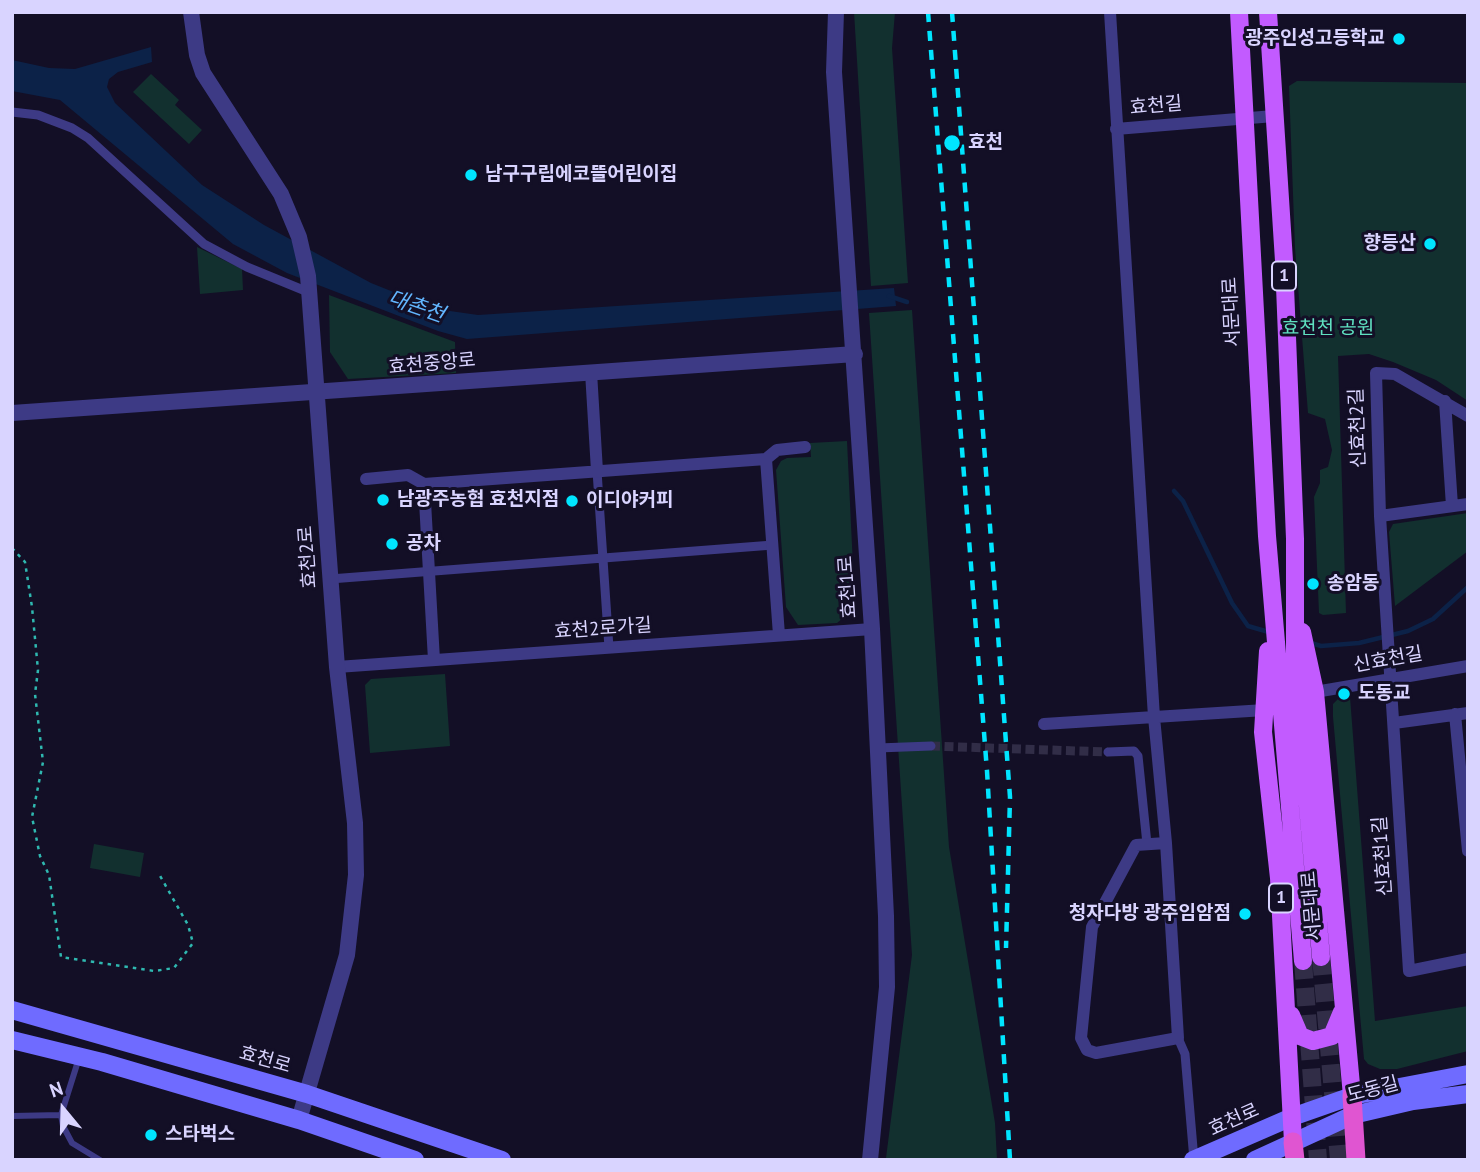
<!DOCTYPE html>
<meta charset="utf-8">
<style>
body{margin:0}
#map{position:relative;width:1480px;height:1172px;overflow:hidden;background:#130f26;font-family:"PT Sans",sans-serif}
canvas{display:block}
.frame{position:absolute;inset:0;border:14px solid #d9d4ff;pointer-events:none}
.north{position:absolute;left:28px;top:1074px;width:70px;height:70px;-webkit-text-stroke:5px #130f26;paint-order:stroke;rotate:341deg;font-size:19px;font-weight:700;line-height:28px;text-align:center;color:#d9d4ff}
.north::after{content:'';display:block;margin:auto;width:24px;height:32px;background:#d9d4ff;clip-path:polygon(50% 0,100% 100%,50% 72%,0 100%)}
</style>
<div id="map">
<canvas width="1480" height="1172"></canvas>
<div class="frame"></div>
<div class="north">N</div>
</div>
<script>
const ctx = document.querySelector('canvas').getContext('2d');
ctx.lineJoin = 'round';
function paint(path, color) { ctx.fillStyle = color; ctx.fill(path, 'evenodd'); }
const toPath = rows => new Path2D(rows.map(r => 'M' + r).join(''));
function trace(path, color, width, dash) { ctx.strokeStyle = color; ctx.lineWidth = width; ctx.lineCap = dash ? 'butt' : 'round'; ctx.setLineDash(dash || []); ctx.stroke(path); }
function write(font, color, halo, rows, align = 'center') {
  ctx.font = font + ' "PT Sans","Noto Sans KR",sans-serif'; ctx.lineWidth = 6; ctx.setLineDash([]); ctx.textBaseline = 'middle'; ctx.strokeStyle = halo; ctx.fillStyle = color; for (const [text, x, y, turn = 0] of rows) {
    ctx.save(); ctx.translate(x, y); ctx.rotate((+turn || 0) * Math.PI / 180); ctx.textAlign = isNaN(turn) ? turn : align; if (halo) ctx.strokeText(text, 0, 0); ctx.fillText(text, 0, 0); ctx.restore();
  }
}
paint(toPath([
 [854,12,895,12,892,48,908,283,871,286],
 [151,74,179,100,175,105,202,130,189,144,133,92],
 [1297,81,1468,83,1468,401,1436,380,1393,362,1369,354,1338,356,1346,613,1323,615,1319,613,1314,497,1320,483,1320,470,1328,467,1332,450,1325,419,1308,413,1295,248,1289,86],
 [197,247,242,269,243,290,200,294],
 [329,295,455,342,456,373,348,379,330,352],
 [912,310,949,847,995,1123,997,1160,886,1158,912,955,869,313],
 [847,441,855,608,837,623,798,625,786,607,776,470,781,461,787,458,811,457,810,443],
 [1468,513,1468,551,1395,606,1389,532,1393,524],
 [445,674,450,746,370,753,365,685,371,679],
 [1350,697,1375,1021,1468,1006,1468,1051,1397,1069,1380,1069,1368,1064,1364,1059,1333,717,1333,704,1338,699],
 [94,844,144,853,140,877,90,868]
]), '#12302f');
paint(toPath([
 [151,47,152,62,118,72,109,79,107,87,115,103,202,185,264,225,371,283,436,309,478,315,894,288,896,306,467,339,438,331,287,273,233,244,60,100,12,91,12,60,49,68,75,69]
]), '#0c2248');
trace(toPath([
 [889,296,907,302],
 [1174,491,1183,501,1232,603,1248,626,1272,633],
 [1311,643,1321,646,1359,643,1408,631,1433,619,1468,587]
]), '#0c2248', 4.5);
trace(toPath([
 [931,746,1108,752]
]), '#312d47', 9, [9, 4.5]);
trace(toPath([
 [1321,957,1339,1160],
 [1303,961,1318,1160]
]), '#312d47', 18, [18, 9]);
trace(toPath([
 [12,548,25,562,32,607,38,670,35,694,43,762,32,817,40,856,49,875,61,957,154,971,174,968,193,943,188,925,159,874]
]), '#2fb8b0', 2.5, [3.5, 5]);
trace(toPath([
 [61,1115,63,1126,72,1143,100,1160],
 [12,1116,61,1115,79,1058]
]), '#3d3a85', 6);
trace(toPath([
 [12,112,38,115,72,128,88,138,204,244,247,267,308,292],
 [597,471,609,648],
 [330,579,773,545],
 [878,748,931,746],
 [1108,752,1134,751,1138,756,1147,844],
 [1178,1038,1185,1054,1194,1160]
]), '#3d3a85', 9);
trace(toPath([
 [1110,12,1154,717,1166,843,1178,1038,1096,1053,1087,1050,1081,1038,1092,927,1136,845,1166,843],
 [1116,129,1274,116],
 [591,372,597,471],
 [1445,401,1452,506],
 [1468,416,1395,374,1376,373,1380,516,1409,971,1468,959],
 [766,459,777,450,805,447],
 [366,479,408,475,424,484],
 [1380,516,1468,504],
 [434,660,424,484,766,459,779,635],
 [337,667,872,629],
 [1315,692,1468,666],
 [1455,714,1468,851],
 [1394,723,1468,713],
 [1044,724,1265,710]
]), '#3d3a85', 12);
trace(toPath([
 [191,12,197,55,203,73,281,194,299,237,308,276,337,667,355,823,356,875,347,955,299,1120],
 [836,12,834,72,872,629,886,916,887,987,870,1160],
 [12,413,855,354]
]), '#3d3a85', 16);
trace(toPath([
 [12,1010,307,1094,502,1160],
 [12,1040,102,1062,299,1120,415,1160],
 [1193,1160,1292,1117,1352,1096,1468,1074],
 [1255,1160,1353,1115,1413,1101,1468,1094]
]), '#6f6bff', 18);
trace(toPath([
 [1239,12,1267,536,1303,961],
 [1268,12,1284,261,1295,539,1295,656,1321,957],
 [1302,632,1315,692,1352,1096],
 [1268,651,1263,732,1279,878,1293,1142],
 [1291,1015,1300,1036,1313,1041,1332,1036,1342,1012]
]), '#c25bff', 18);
trace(toPath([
 [1352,1096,1356,1160],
 [1293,1142,1295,1160]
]), '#e055d1', 19);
trace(toPath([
 [928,12,987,771,1010,1160],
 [952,12,1010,797,1006,948]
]), '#00e5ff', 4.5, [10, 9]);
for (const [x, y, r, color] of [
 [1399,39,7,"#00e5ff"],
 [952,143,9,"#00e5ff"],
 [471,175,7,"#00e5ff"],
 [1430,244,7,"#00e5ff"],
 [383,500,7,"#00e5ff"],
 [572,501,7,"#00e5ff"],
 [392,544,7,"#00e5ff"],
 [1313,584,7,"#00e5ff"],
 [1344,694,7,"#00e5ff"],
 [1245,914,7,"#00e5ff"],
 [151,1135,7,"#00e5ff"]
]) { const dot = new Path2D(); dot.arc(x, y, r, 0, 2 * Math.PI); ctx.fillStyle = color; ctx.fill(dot); trace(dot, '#130f26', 2.5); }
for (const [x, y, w] of [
 [1284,276,24],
 [1281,898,24]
]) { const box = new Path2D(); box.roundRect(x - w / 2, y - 14.5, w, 29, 5); ctx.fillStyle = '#130f26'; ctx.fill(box); trace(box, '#d9d4ff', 2); }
write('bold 18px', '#d9d4ff', null, [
 ["1",1284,276],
 ["1",1281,898]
]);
write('bold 19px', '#d9d4ff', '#130f26', [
 ["광주인성고등학교",1385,39,"right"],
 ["효천",968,143],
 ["남구구립에코뜰어린이집",485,175],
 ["향등산",1416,244,"right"],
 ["남광주농협 효천지점",397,500],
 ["이디야커피",586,501],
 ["공차",406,544],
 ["송암동",1327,584],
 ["도동교",1358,694],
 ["청자다방 광주임암점",1231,914,"right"],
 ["스타벅스",165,1135]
], 'left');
write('19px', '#d9d4ff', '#130f26', [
 ["효천길",1156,106,-5],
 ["서문대로",1232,312,-93],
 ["효천중앙로",432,364,-5],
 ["신효천2길",1358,428,-92],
 ["효천2로",308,557,-94],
 ["효천1로",848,587,-94],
 ["효천2로가길",603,629,-4],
 ["신효천길",1388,660,-10],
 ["신효천1길",1383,856,-94],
 ["서문대로",1312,906,-95],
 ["효천로",265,1060,16],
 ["도동길",1373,1090,-15],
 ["효천로",1234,1120,-24]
]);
write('19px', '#5fe0c0', '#130f26', [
 ["효천천 공원",1328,329]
]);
write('italic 21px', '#62b6ff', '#130f26', [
 ["대촌천",416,307,19]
]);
</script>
